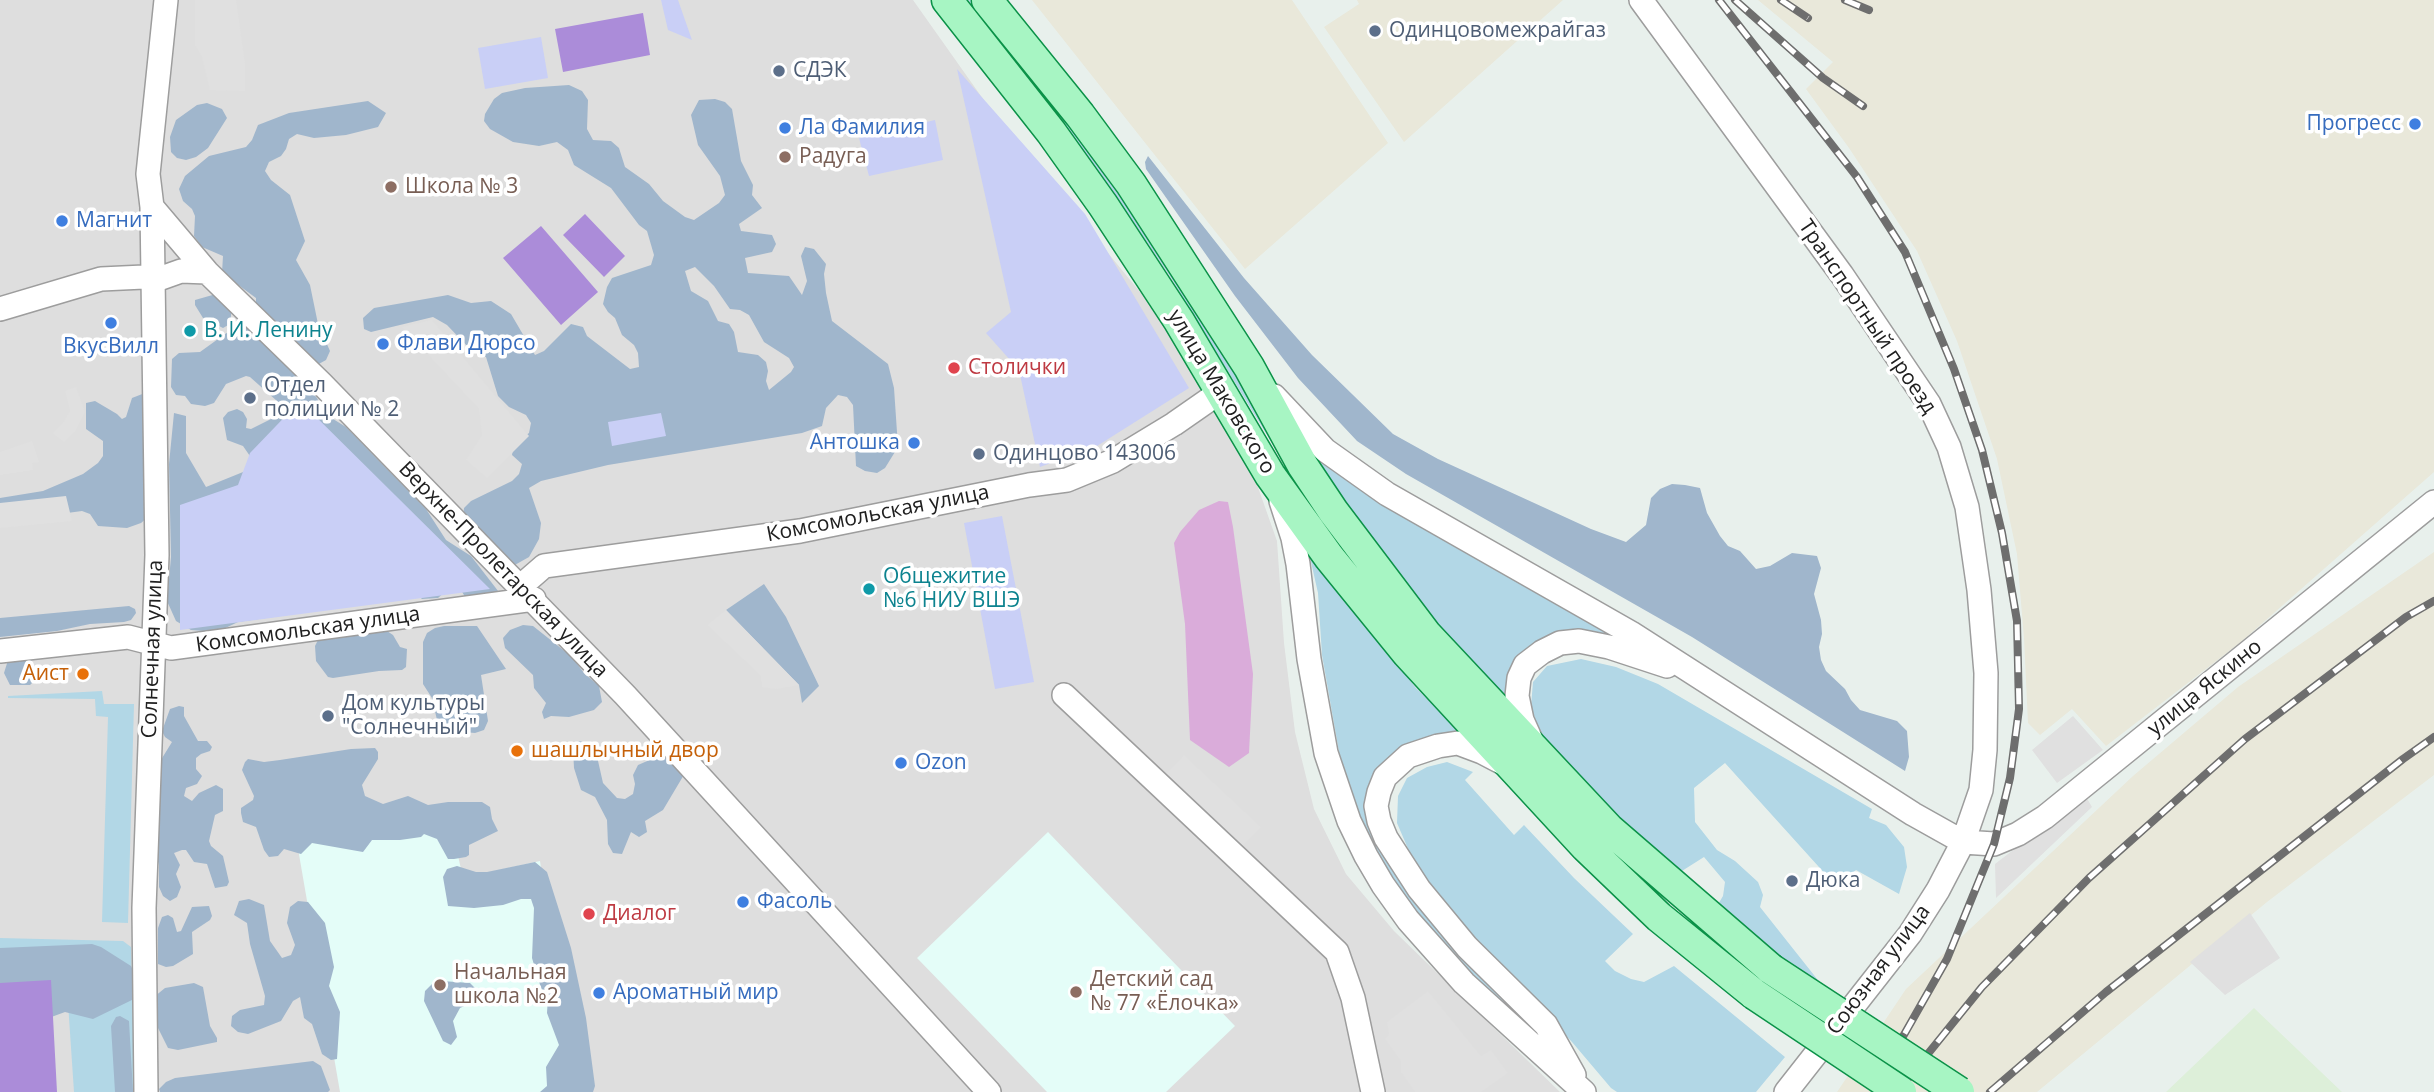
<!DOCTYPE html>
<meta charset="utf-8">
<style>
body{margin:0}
canvas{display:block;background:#e8f0ec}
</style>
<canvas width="2434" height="1092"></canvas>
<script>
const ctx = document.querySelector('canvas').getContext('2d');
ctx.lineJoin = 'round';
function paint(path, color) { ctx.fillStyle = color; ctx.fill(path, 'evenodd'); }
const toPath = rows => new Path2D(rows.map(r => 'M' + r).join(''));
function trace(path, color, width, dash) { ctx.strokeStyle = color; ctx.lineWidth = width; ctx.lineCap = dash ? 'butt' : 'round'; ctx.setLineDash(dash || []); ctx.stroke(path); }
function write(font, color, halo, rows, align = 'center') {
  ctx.font = font + ' "Open Sans",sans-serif'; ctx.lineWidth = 7; ctx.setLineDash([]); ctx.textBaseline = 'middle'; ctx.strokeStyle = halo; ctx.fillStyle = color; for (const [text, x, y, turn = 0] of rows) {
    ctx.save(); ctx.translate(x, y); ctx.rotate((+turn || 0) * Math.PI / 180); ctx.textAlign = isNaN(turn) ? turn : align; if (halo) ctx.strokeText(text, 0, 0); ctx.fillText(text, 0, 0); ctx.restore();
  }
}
paint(toPath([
 [0,0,913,0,993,113,1149,303,1249,462,1277,541,1284,643,1295,732,1314,809,1346,874,1394,931,1560,1092,0,1092]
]), '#dedede');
paint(toPath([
 [2254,1008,2342,1092,2166,1092]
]), '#ddefd9');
paint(toPath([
 [1032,0,1292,0,1388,143,1245,269],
 [1357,0,1563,0,1404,142,1324,27,1359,4],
 [1758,0,2434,0,2434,472,2241,642,2106,746,2072,709,2040,735,2028,723,2024,638,2017,554,1997,459,1957,341,1917,251,1849,148,1806,89,1833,62],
 [2434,552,2434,775,2267,902,2037,1092,1837,1092,1906,989,2133,776,2238,687]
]), '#e9e8da');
paint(toPath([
 [448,811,463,878,540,861,573,1092,340,1092,296,837],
 [1048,832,1235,1026,1166,1092,1047,1092,917,958]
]), '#e4fdf8');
paint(toPath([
 [968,0,979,0,1120,186,1404,630,1344,561,1171,278,1112,190,1026,72],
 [1307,442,1635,645,1560,633,1508,709,1490,693,1333,492],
 [1309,553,1416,688,1462,733,1406,750,1371,814,1538,1027,1539,1040,1477,986,1392,885,1358,813,1342,769,1322,655,1318,593],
 [1581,659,1616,667,1658,684,1872,809,1869,818,1886,825,1904,847,1907,867,1899,894,1856,870,1837,887,1725,763,1694,788,1695,822,1717,850,1735,861,1758,882,1763,895,1760,907,1825,989,1714,911,1723,896,1725,882,1704,857,1674,876,1553,752,1539,731,1531,706,1533,682,1547,666],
 [102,691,104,704,134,704,128,923,102,922,108,717,96,716,95,699,8,698,8,696],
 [1447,762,1473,772,1465,780,1514,835,1524,825,1574,878,1633,934,1605,961,1615,971,1631,979,1644,982,1674,966,1785,1057,1756,1092,1617,1092,1611,1088,1572,1042,1472,937,1437,897,1412,858,1397,823,1398,796,1407,778,1427,767],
 [0,938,123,941,131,947,135,1092,74,1092,67,988,0,969]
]), '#b2d7e6');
paint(toPath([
 [569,85,582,91,588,100,587,129,593,140,611,141,619,148,625,167,649,184,663,201,685,217,694,220,719,203,725,195,720,176,698,145,691,115,699,100,715,99,725,102,732,109,741,161,753,185,752,195,762,208,739,224,741,231,772,235,776,244,772,252,745,258,748,273,789,276,802,295,807,281,801,256,805,247,814,249,826,264,824,274,826,293,832,321,888,364,894,388,898,447,885,468,877,473,865,471,856,466,853,405,847,397,838,395,826,408,822,426,802,433,608,465,541,481,529,488,541,523,539,539,529,557,513,566,463,518,464,508,471,501,512,481,519,474,522,464,512,455,514,444,529,433,531,423,526,415,509,407,498,396,486,357,471,350,447,325,433,317,371,332,364,329,363,318,374,308,448,295,471,303,491,301,511,314,535,355,544,351,571,324,583,327,587,336,630,369,639,367,638,353,634,345,622,335,615,318,608,312,603,304,607,287,612,278,651,265,654,255,647,231,639,225,611,188,574,165,568,150,557,142,539,146,513,142,490,129,484,121,485,114,494,99,502,93,525,88],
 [695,267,714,286,730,309,740,310,749,315,764,342,789,358,794,367,791,372,769,390,766,381,768,371,766,362,758,355,738,352,734,332,729,324,718,321,708,301,691,291,685,271],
 [368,101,386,113,378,127,346,135,314,138,297,134,289,139,286,149,281,156,269,162,265,171,271,180,290,195,305,241,296,260,310,285,318,324,330,351,326,360,317,365,256,309,256,298,222,273,223,256,202,247,194,236,195,216,192,209,183,201,179,189,185,176,209,156,246,147,252,140,258,125,289,113],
 [207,103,222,109,227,118,208,148,196,157,186,160,177,158,171,152,170,137,176,120,197,105],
 [1148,156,1244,278,1312,355,1393,434,1438,459,1591,529,1626,542,1646,525,1651,498,1660,489,1672,484,1685,485,1700,488,1707,513,1720,536,1728,546,1740,551,1756,569,1770,566,1792,553,1817,556,1821,568,1814,594,1821,620,1822,634,1819,647,1821,660,1826,671,1845,689,1851,700,1860,710,1897,721,1907,731,1909,757,1905,771,1692,637,1406,474,1357,441,1298,378,1235,296,1146,169,1145,162],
 [216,294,232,307,230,324,223,328,203,318,195,305,195,300],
 [244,324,248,325,317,398,325,414,346,427,426,509,446,540,471,556,495,587,498,591,496,596,467,600,456,582,438,598,422,599,419,596,238,622,217,632,191,630,176,621,167,601,171,557,169,464,174,413,186,416,186,453,206,487,248,470,252,459,243,446,227,440,223,418,228,412,237,409,243,412,247,419,246,428,251,429,273,418,277,401,250,377,246,376,226,384,214,403,205,406,191,404,185,396,176,395,171,387,172,359,179,353,200,352,225,334],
 [150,391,148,517,141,523,127,528,98,526,90,514,82,511,0,522,0,498,43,491,83,474,98,463,103,456,103,441,86,429,86,403,95,401,117,414,122,419,126,417,132,398],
 [764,584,786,617,819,686,802,703,799,685,726,610],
 [129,606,135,609,136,613,131,620,124,622,90,624,57,631,0,637,0,618],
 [523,625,533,626,572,657,584,673,599,686,602,702,594,710,569,717,551,716,544,719,542,712,546,703,534,688,533,675,505,648,503,638,510,630],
 [444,626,477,626,506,669,481,675,488,721,484,730,475,733,452,731,442,729,437,720,432,698,423,684,423,642,427,633,435,628],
 [384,629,393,635,400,647,407,649,406,667,402,670,379,671,333,678,328,677,316,661,315,646,319,638],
 [30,653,36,679,30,685,10,685,4,673,9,657],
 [179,706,184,707,184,716,198,741,207,741,212,747,210,751,201,754,196,758,196,769,202,776,197,784,186,788,184,796,192,801,199,793,216,785,223,789,223,811,215,815,209,841,211,846,223,856,229,882,227,886,215,888,207,864,194,862,186,850,182,850,174,853,180,865,176,874,181,887,177,897,170,901,163,896,159,887,159,865,154,847,159,763,172,742,165,737,162,731,170,709],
 [579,741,589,744,596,752,603,783,617,798,625,799,633,794,635,784,633,775,638,765,668,752,685,773,663,810,645,821,647,832,639,837,631,832,622,854,613,853,608,844,607,820,595,797,581,790,574,768,573,749],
 [375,748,378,752,378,759,362,785,365,796,383,804,408,796,428,805,448,802,482,802,490,807,492,819,498,831,469,845,469,855,466,857,454,859,448,859,437,839,424,834,421,837,400,840,372,840,363,852,312,843,301,854,284,849,278,856,269,857,264,850,256,827,243,822,241,813,241,808,253,800,254,796,242,770,245,762,248,759,264,762,280,760,351,749],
 [535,862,547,872,571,948,586,1018,595,1086,593,1092,540,1092,547,1086,546,1067,559,1045,547,1013,548,997,541,988,532,958,534,908,531,899,521,899,503,905,474,908,448,906,443,877,447,869,457,866,476,872,487,872],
 [249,899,264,905,270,941,282,958,291,955,295,945,287,923,290,907,298,901,308,902,325,923,334,967,329,986,340,1012,337,1059,331,1060,322,1054,312,1024,304,1018,300,997,293,1001,281,1021,248,1034,238,1032,231,1026,232,1016,240,1010,264,1005,265,996,250,944,247,923,234,915,239,901],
 [209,906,212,916,210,920,192,932,193,954,173,966,166,967,158,964,158,928,162,917,168,915,173,918,177,932,181,931,192,907],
 [92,944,101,947,131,966,136,976,134,999,93,1019,65,1012,35,1023,0,1020,0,948],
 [442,981,470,983,477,990,477,1000,460,1008,453,1021,457,1037,451,1045,443,1041,424,1001,425,991,432,984],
 [194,983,203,987,210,1026,217,1038,217,1042,178,1050,168,1048,158,1028,154,997,165,988],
 [120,1016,129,1021,133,1092,115,1092,111,1026,116,1017],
 [313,1061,321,1066,330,1090,328,1092,160,1092,159,1089,166,1082,175,1078]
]), '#a0b6cc');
paint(toPath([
 [661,0,678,0,692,40,668,30],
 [541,37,548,78,485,89,478,48],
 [957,69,1085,214,1189,388,1097,446,1040,467,1019,370,986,333,1011,312],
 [935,120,943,160,869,176,859,138],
 [300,401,490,589,180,630,180,505,238,485,250,453],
 [661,413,666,436,612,446,608,422],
 [1002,516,1034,682,995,689,964,523]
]), '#c9cff6');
paint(toPath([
 [643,13,650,55,563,72,555,29],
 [585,214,625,256,604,277,563,235],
 [541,226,598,292,561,325,503,258],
 [51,980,57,1092,0,1092,0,983]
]), '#ab8cd9');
paint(toPath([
 [195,0,236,0,245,64,245,91,210,90,202,57,195,45],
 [432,320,529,436,487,478,466,460,482,435,479,409,402,327],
 [76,387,85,412,75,432,64,442,52,433,63,423,70,411,65,391],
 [32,441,39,462,32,463,33,470,0,475,0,452],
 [66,496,72,521,0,528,0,503],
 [726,610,799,685,776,689,762,687,761,676,707,625],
 [2073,716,2103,750,2057,783,2032,750],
 [1184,755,1261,827,1234,855,1157,783],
 [2085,795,2092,807,1996,898,1995,864],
 [2250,913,2280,958,2225,995,2190,962],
 [1428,991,1481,1056,1491,1050,1508,1073,1481,1092,1415,1092,1401,1072,1401,1061,1385,1039,1389,1034,1387,1022]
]), '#e0e0e0');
paint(toPath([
 [1219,501,1228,502,1233,527,1253,674,1249,753,1229,767,1190,740,1185,624,1174,543,1180,532,1199,510]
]), '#daacda');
const minor = toPath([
 [1641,0,1842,275,1929,404,1949,447,1967,507,1979,590,1986,673,1985,750,1981,790,1963,842,1938,890,1910,934,1786,1092],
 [152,207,207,272,322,384,625,695,989,1092],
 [0,309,101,279,144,277,153,281,181,271,207,272],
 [1274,396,1325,450,1387,494,1631,633,1913,814,1963,842,1994,844,2018,834,2045,817,2434,502],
 [1281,501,1293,538,1298,564,1309,659,1326,753,1349,821,1366,856,1383,885,1408,920,1464,983,1584,1092],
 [521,586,544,566,800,531,1029,485,1067,480,1113,461,1174,424,1220,392],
 [0,651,128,637,171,648,534,599],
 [1064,695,1337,952,1353,998,1373,1092],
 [1531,740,1522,720,1517,696,1519,678,1525,665,1542,652,1560,643,1579,641,1609,647,1667,666],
 [1503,763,1482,752,1458,743,1438,746,1408,756,1385,777,1379,792,1376,806,1379,821,1386,838,1419,889,1467,947,1546,1025,1574,1075],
 [146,1092,144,908,157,555,152,207,148,174,166,0]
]);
const major = toPath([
 [947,0,1051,132,1103,205,1179,321,1270,475,1329,557,1407,653,1586,847,1659,917,1754,994],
 [987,0,1080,115,1131,184,1249,367,1303,466,1333,511,1426,634,1609,829,1771,969]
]);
trace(minor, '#9d9d9d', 26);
trace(major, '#0b9248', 33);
trace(minor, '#fff', 23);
trace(major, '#a7f5c3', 30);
const rail = toPath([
 [1719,0,1857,177,1905,252,1954,369,1982,450,2002,533,2017,621,2019,709,2010,778,1994,844,1947,959,1897,1047],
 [1735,0,1823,78,1863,106],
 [1781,0,1808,18],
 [1845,0,1869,10],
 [1897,1092,1982,987,2089,878,2245,739,2406,617,2434,601],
 [1990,1092,2106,992,2403,759,2434,737]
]);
trace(rail, '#6e6e6e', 8);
trace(rail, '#fff', 5, [16]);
const majorBridge = toPath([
 [1771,969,1959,1092],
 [1754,994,1901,1092]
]);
trace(majorBridge, '#0b9248', 33, []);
trace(majorBridge, '#a7f5c3', 30);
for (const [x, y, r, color] of [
 [1375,31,7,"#5c6f8a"],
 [779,71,7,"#5c6f8a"],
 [2415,124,7,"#3f7fe0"],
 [785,128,7,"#3f7fe0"],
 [785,157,7,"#8d6e63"],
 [391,187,7,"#8d6e63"],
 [62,221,7,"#3f7fe0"],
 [111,323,7,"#3f7fe0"],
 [190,331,7,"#0f9aa8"],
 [383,344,7,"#3f7fe0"],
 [954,368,7,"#e0444e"],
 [250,398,7,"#5c6f8a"],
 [914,443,7,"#3f7fe0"],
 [979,454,7,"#5c6f8a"],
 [869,589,7,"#0f9aa8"],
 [83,674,7,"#e8710a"],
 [328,716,7,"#5c6f8a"],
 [517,751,7,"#e8710a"],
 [901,763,7,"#3f7fe0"],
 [1792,881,7,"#5c6f8a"],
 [743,902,7,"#3f7fe0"],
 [589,914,7,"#e0444e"],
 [440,985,7,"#8d6e63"],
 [1076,992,7,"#8d6e63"],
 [599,993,7,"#3f7fe0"]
]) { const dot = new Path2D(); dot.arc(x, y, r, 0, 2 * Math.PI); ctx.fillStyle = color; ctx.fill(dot); trace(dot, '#fff', 2.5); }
write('21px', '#4e5e75', '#fff', [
 ["Одинцовомежрайгаз",1389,31],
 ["СДЭК",793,71],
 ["Отдел",264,386],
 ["полиции № 2",264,410],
 ["Одинцово 143006",993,454],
 ["Дом культуры",342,704],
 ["\"Солнечный\"",342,728],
 ["Дюка",1806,881]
], 'left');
write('21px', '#366cbe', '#fff', [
 ["Прогресс",2401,124,"right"],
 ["Ла Фамилия",799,128],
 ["Магнит",76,221],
 ["Флави Дюрсо",397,344],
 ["ВкусВилл",111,347,"center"],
 ["Антошка",900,443,"right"],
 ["Ozon",915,763],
 ["Фасоль",757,902],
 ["Ароматный мир",613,993]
], 'left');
write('21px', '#785e54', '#fff', [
 ["Радуга",799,157],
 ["Школа № 3",405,187],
 ["Начальная",454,973],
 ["школа №2",454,997],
 ["Детский сад",1090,980],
 ["№ 77 «Ёлочка»",1090,1004]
], 'left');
write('21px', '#202020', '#fff', [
 ["Транспортный проезд",1867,317,56],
 ["улица Маковского",1221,392,59],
 ["Комсомольская улица",878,514,-11],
 ["Верхне-Пролетарская улица",503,570,46],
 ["Комсомольская улица",308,630,-8],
 ["Солнечная улица",153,649,-88],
 ["улица Яскино",2205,688,-39],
 ["Союзная улица",1879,970,-53]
]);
write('21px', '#0d838f', '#fff', [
 ["В. И. Ленину",204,331],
 ["Общежитие",883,577],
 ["№6 НИУ ВШЭ",883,601]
], 'left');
write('21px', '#be3a42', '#fff', [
 ["Столички",968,368],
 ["Диалог",603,914]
], 'left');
write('21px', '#c56008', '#fff', [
 ["Аист",69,674],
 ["шашлычный двор",531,751,"left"]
], 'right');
</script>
